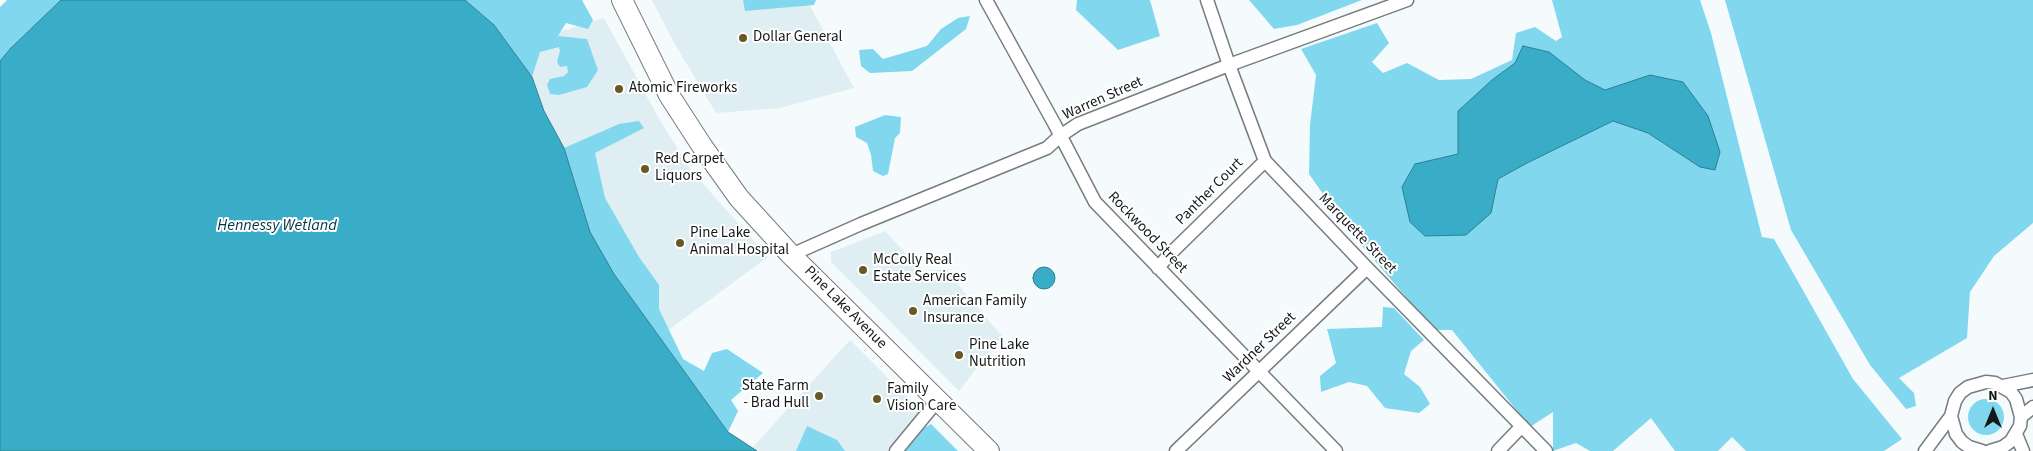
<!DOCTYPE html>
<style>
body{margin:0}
#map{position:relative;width:2033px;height:451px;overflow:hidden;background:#f5fbfd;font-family:"Source Sans 3",sans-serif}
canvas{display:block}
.north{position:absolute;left:1968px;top:386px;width:50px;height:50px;-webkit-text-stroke:4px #fff;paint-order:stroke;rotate:0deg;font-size:14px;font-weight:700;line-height:20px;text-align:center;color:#161818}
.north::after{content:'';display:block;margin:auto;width:18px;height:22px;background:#161818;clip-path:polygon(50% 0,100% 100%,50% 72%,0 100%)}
</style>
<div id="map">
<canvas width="2033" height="451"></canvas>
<div class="north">N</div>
</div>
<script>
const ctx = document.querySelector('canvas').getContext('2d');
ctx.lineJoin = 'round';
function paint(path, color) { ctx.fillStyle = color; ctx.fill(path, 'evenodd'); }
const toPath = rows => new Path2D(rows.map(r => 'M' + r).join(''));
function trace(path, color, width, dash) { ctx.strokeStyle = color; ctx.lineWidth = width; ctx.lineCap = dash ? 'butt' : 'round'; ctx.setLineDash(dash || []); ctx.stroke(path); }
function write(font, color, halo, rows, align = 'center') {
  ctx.font = font + ' "Source Sans 3",sans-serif'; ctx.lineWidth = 4; ctx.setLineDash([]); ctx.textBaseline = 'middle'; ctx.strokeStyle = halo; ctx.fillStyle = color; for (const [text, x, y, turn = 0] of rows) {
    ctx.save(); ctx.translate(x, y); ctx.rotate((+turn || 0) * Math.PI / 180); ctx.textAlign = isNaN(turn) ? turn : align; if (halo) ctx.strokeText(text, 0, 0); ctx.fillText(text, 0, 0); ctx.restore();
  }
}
paint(toPath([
 [652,0,807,0,854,88,780,108,716,113,673,41],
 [604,18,657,115,690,169,768,257,659,337,544,111,532,77,510,47],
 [885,231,922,271,947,269,964,292,1002,336,959,391,831,262,831,252],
 [850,340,917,407,918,413,889,451,757,451,752,448]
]), '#dfeef2');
paint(toPath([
 [7,0,61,0,11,48,0,61,0,7],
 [465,0,582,0,593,20,588,29,566,23,558,36,587,39,598,70,587,87,559,95,550,94,547,85,550,79,564,76,568,72,567,66,560,67,557,62,560,51,559,47,540,52,532,77,494,25],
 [743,0,816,0,814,5,745,11],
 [1077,0,1150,0,1160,36,1118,50,1076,10],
 [1249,0,1362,0,1297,25,1274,29],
 [1552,0,1700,0,1711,33,1762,237,1774,239,1853,379,1902,439,1884,451,1746,451,1732,437,1718,451,1675,451,1651,418,1613,451,1590,451,1576,443,1553,451,1553,412,1530,427,1452,330,1434,330,1347,228,1309,174,1310,125,1316,75,1301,49,1377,23,1389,43,1372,62,1383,73,1407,63,1439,80,1471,79,1512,60,1516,33,1535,27,1556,41,1562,37],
 [1725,0,2033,0,2033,223,1994,256,1970,292,1967,338,1899,378,1914,393,1916,406,1906,409,1870,365,1791,230],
 [970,16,966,29,912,71,870,73,861,66,859,50,873,49,883,59,927,46,941,29,958,18],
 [885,115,901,117,900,133,895,138,888,174,883,176,873,171,871,155,867,143,856,137,855,127],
 [639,121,644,128,595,153,605,198,639,257,659,285,659,309,683,359,704,371,712,353,727,349,763,373,731,400,738,411,728,432,614,274,595,242,590,232,564,148,619,124],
 [1383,307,1394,308,1424,340,1411,351,1404,374,1420,387,1430,404,1419,413,1385,408,1367,386,1349,382,1321,392,1320,376,1336,363,1327,329,1382,327],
 '1968 417a18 18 0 1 1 36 0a18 18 0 1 1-36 0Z',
 [931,424,958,451,905,451,924,428],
 [807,426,837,440,845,451,796,451]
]), '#81d7ee');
const water = toPath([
 [61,0,465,0,494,25,532,77,544,111,564,148,590,232,614,274,728,432,757,451,0,451,0,61,11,48,61,0],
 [1523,46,1549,52,1585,80,1605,90,1650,75,1683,82,1708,116,1720,152,1715,170,1700,167,1648,133,1613,121,1527,163,1498,179,1491,213,1466,235,1425,236,1410,222,1402,187,1415,164,1458,154,1458,111,1492,80,1515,63,1523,46],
 '1033 278a11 11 0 1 1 22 0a11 11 0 1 1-22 0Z'
]);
paint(water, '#39adc8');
trace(water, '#2e8093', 1);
const street = toPath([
 [986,0,1055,125,1095,202,1336,451],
 [1207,0,1229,65,1265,161,1367,268,1546,451],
 [791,255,861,224,1047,148,1060,136,1078,124,1229,65,1407,0],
 [1158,268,1167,257,1265,161],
 [2003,386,2033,380],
 [2021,417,2033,407],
 [2016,434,2023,451],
 [896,451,938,400],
 [1176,451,1367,268],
 [1498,451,1522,426],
 [1925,451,1951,416],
 [1982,451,1969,447,1962,442,1956,434,1951,416,1955,401,1960,393,1968,387,1986,382,1995,383,2011,392,2016,399,2021,417,2020,426,2011,441,2003,447,1990,451]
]);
const primary = toPath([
 [622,0,669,95,702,146,739,198,791,255,989,451]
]);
trace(street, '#777c7e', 15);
trace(primary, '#777c7e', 22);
trace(street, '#fff', 12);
trace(primary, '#fff', 20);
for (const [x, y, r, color] of [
 [743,38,5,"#665926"],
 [619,89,5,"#665926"],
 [645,169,5,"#665926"],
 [680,243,5,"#665926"],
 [863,270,5,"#665926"],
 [913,311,5,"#665926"],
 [959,355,5,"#665926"],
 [819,396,5,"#665926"],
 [877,399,5,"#665926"]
]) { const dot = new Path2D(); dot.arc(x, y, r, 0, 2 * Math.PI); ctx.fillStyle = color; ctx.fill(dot); trace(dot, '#fff', 2); }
write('15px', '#161818', '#fff', [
 ["Dollar General",753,38],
 ["Atomic Fireworks",629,89],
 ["Red Carpet",655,160],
 ["Liquors",655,177],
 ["Pine Lake",690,234],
 ["Animal Hospital",690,251],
 ["McColly Real",873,261],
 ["Estate Services",873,278],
 ["American Family",923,302],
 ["Insurance",923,319],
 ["Pine Lake",969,346],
 ["Nutrition",969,363],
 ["State Farm",809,387,"right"],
 ["- Brad Hull",809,404,"right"],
 ["Family",887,390],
 ["Vision Care",887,407]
], 'left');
write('15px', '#161818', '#fff', [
 ["Warren Street",1103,99,-24],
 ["Panther Court",1210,192,-45],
 ["Rockwood Street",1147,233,46],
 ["Marquette Street",1357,234,46],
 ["Pine Lake Avenue",845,308,45],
 ["Wardner Street",1260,348,-44]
]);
write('italic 16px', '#023843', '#fff', [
 ["Hennessy Wetland",277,226]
]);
</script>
